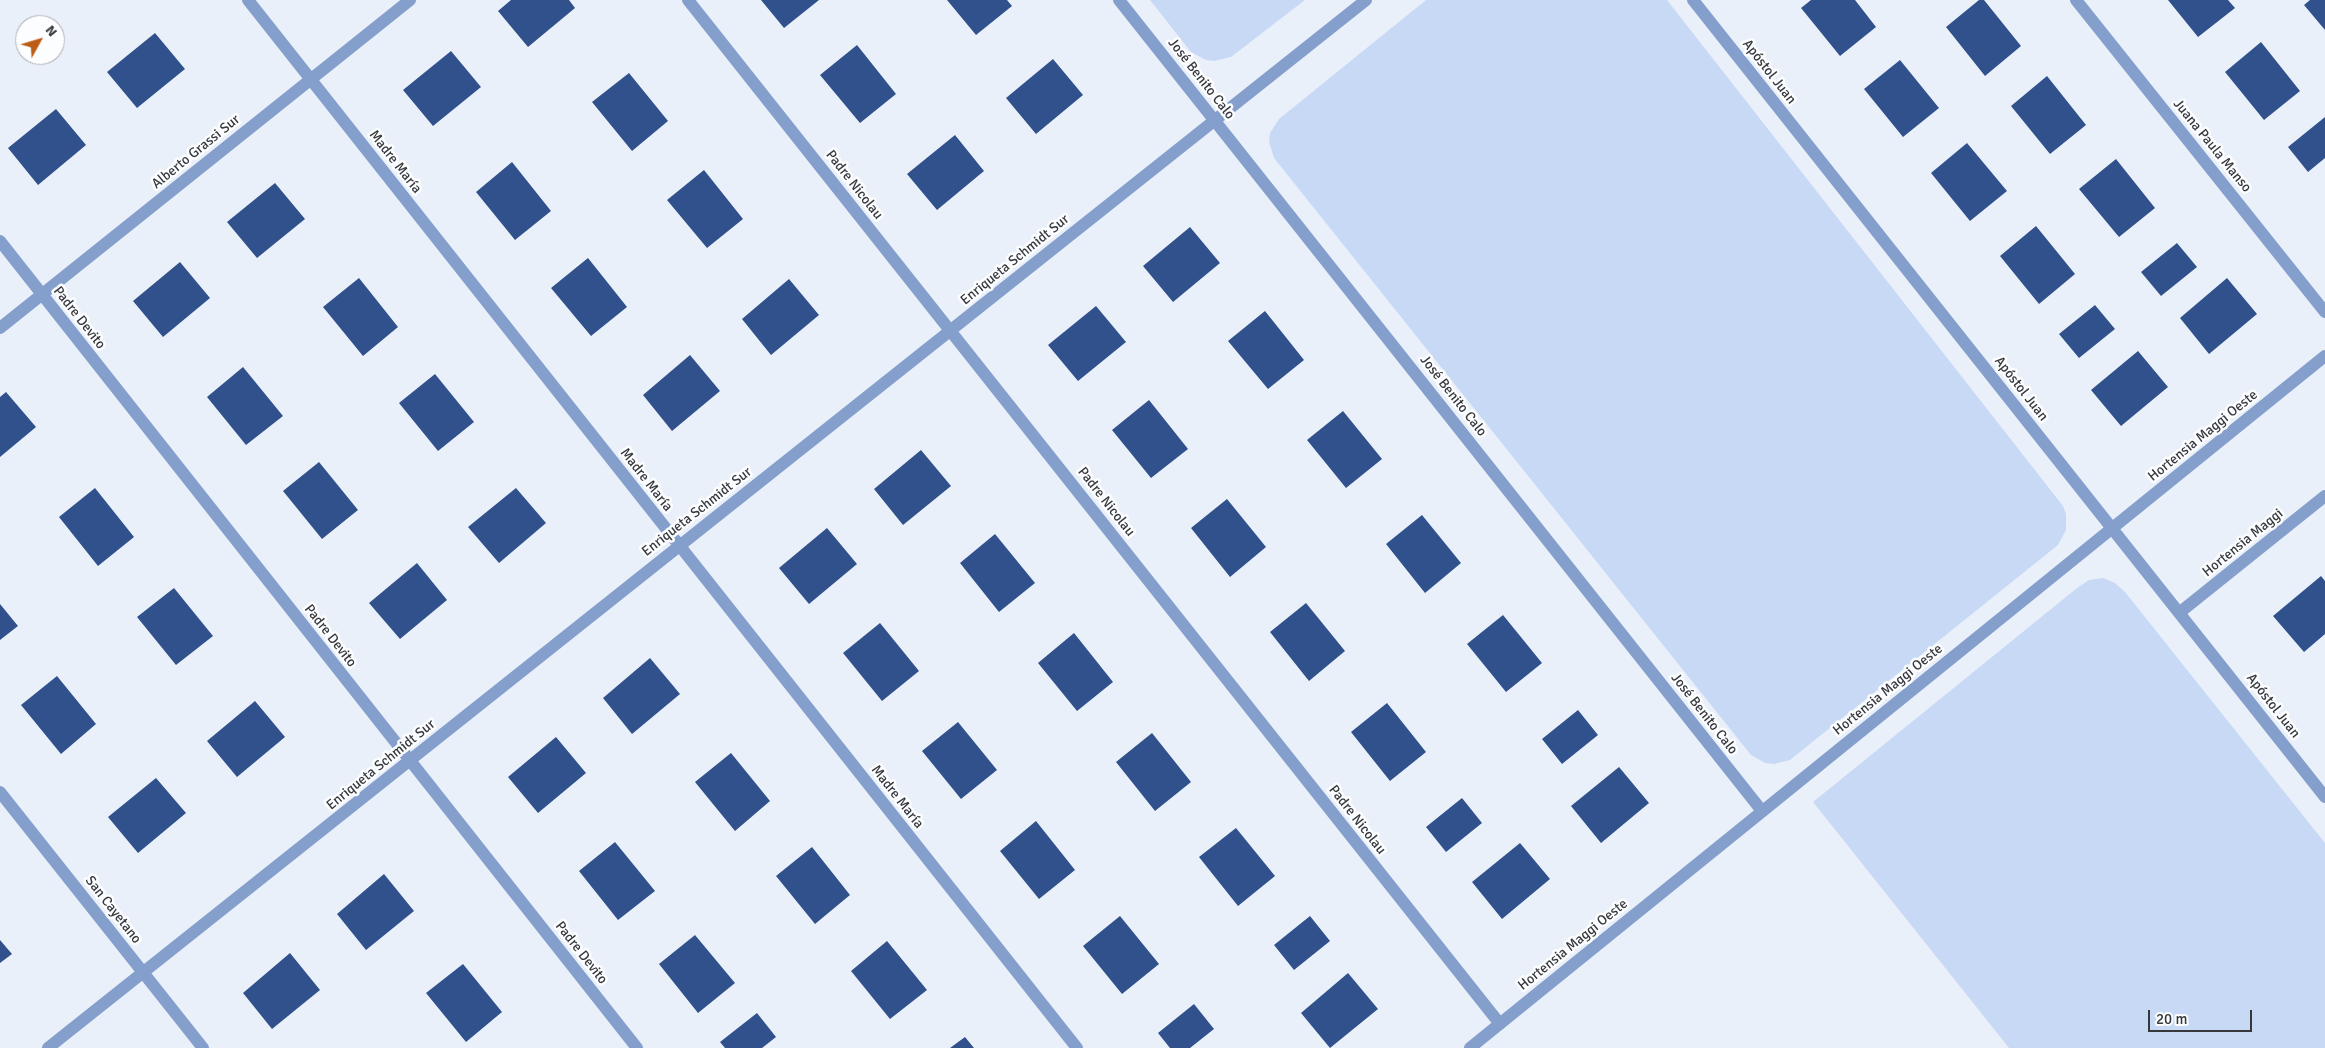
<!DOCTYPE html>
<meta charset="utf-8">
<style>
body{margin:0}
#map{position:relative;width:2325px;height:1048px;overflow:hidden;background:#eaf0fa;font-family:Signika,sans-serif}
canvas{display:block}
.north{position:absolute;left:15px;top:15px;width:50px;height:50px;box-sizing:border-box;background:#fcfdff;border:1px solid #adaeb1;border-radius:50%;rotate:51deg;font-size:14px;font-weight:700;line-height:20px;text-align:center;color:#36383c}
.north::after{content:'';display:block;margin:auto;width:18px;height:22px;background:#bd5e17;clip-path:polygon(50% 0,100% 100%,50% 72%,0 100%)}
.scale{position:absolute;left:2148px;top:1010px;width:104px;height:22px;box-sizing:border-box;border:2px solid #36383c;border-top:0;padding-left:6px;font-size:15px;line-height:18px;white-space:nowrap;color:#36383c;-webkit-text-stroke:4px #fcfdff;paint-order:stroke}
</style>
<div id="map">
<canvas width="2325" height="1048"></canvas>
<div class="north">N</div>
<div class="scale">20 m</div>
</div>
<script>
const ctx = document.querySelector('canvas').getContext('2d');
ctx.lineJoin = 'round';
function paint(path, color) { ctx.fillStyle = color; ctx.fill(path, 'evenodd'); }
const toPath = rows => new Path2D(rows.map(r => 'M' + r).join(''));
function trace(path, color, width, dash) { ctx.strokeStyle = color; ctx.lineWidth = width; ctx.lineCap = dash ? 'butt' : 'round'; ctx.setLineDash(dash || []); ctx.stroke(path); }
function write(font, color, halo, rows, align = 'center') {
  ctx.font = font + ' Signika,sans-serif'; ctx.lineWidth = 5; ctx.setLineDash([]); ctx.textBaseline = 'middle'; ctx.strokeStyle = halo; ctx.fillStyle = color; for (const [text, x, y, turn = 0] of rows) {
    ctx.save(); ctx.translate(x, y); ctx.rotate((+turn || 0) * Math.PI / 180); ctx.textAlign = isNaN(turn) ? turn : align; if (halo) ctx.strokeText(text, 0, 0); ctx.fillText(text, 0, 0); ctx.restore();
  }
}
paint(toPath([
 [1150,0,1305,0,1231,57,1214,61,1206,60,1191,52],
 [1426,0,1667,0,2063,506,2066,514,2066,530,2058,545,1790,760,1774,764,1765,763,1751,755,1274,158,1269,142,1270,133,1279,119],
 [2103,578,2115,583,2125,592,2325,843,2325,1048,2009,1048,1813,802,2077,588,2089,580]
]), '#c8d9f6');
paint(toPath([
 [511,0,569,0,575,8,528,47,498,11],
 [761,0,819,0,784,28],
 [947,0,1007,0,1012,6,976,35],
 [1811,0,1855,0,1876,27,1840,56,1801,8],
 [1979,0,1984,0,2021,46,1985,76,1946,27],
 [2168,0,2228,0,2235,8,2198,37],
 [2310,0,2325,0,2325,30,2304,5],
 [155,33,185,69,137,108,107,72],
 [2261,42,2300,91,2264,120,2225,72],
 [857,45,896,94,860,123,820,75],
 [451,51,481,87,433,126,403,90],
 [1053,59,1083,95,1036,134,1006,98],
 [1900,60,1939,108,1903,137,1864,89],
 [629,73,668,121,632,151,592,102],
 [2047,76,2086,125,2050,154,2011,106],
 [56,109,86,145,38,185,8,148],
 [2325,117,2325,158,2308,172,2288,147],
 [955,135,984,171,937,210,907,174],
 [1967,143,2007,191,1970,221,1931,173],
 [2116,159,2155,208,2119,237,2079,189],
 [512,162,551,211,515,240,476,192],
 [704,170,743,219,707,248,667,200],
 [275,183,305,219,257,258,227,222],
 [2036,226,2075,274,2039,304,2000,256],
 [1190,227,1220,263,1173,302,1143,266],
 [2177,243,2197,267,2161,296,2141,272],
 [588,258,627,307,591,336,551,288],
 [180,262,210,298,163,337,133,301],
 [359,278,398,327,363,356,323,307],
 [2227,278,2257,314,2209,354,2180,318],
 [789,279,819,315,771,355,742,319],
 [2095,305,2115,329,2079,358,2059,334],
 [1096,306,1126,342,1078,381,1048,345],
 [1265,311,1304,360,1268,389,1228,341],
 [2138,351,2168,387,2121,426,2091,390],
 [690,355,720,391,672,431,643,395],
 [243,367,283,416,246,445,207,397],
 [435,374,474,422,438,451,399,403],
 [6,392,36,427,0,457,0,397],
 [1149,400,1188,449,1151,478,1112,430],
 [1343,411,1382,459,1346,488,1307,440],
 [921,450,951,486,903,525,874,489],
 [319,462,358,510,322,539,283,491],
 [95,488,134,537,98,566,59,517],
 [516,488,546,523,499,563,468,527],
 [1227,499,1266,547,1230,577,1191,528],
 [1422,515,1461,563,1425,593,1386,544],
 [827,528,857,564,809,604,779,568],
 [995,534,1035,583,999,612,960,563],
 [417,563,447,600,400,639,369,603],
 [2321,576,2325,581,2325,634,2304,652,2273,616],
 [174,588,213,636,176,665,137,617],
 [1306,603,1345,651,1309,681,1270,632],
 [0,604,18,626,0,640],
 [1503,615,1542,663,1506,692,1467,644],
 [880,623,919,671,882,701,843,653],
 [1074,633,1113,682,1077,711,1038,663],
 [650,658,680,694,632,734,603,698],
 [57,676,96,724,61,754,21,705],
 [255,701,285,737,237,777,207,741],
 [1387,703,1426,752,1390,781,1351,732],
 [1578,710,1598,735,1562,764,1542,739],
 [958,722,997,770,961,799,922,751],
 [1152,733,1191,782,1155,811,1116,762],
 [556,737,586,773,538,813,508,777],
 [731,753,770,801,735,831,695,782],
 [1619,767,1649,803,1601,843,1571,806],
 [156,778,186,813,138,853,108,817],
 [1462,798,1482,823,1446,852,1426,827],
 [1036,821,1075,870,1039,899,1000,851],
 [1236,828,1275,876,1238,906,1199,857],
 [615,842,655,891,618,920,579,871],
 [1520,843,1550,879,1502,919,1472,882],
 [812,847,850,895,815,924,776,876],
 [384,874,414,911,366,950,337,914],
 [1120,916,1159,964,1122,994,1083,946],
 [1310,916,1330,941,1294,970,1274,945],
 [695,935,735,983,698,1013,659,964],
 [0,940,12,954,0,963],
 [887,941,927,990,890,1019,851,971],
 [290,953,320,990,272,1029,243,993],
 [463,964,502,1012,466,1042,426,993],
 [1348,973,1378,1009,1330,1048,1301,1013],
 [1194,1004,1214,1029,1190,1048,1170,1048,1158,1033],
 [757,1013,776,1037,762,1048,725,1048,720,1042],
 [965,1037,974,1048,950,1048]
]), '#30518b');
trace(toPath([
 [248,0,1077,1048],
 [688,0,1500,1024],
 [1119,0,1762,811],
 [1693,0,2325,797],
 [2076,0,2325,312],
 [0,241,637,1048],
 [0,328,410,0],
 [2179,613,2325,496],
 [0,792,203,1048],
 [48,1048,1366,0],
 [1470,1048,2325,356]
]), '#849fcc', 12);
write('14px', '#36383c', '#fcfdff', [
 ["Apóstol Juan",1769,72,52],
 ["José Benito Calo",1201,79,52],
 ["Juana Paula Manso",2212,146,51],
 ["Alberto Grassi Sur",196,152,-39],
 ["Madre María",395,162,52],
 ["Padre Nicolau",854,185,52],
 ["Enriqueta Schmidt Sur",1015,260,-39],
 ["Padre Devito",79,318,52],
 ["Apóstol Juan",2021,389,52],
 ["José Benito Calo",1453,396,52],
 ["Hortensia Maggi Oeste",2203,436,-39],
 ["Madre María",646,480,52],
 ["Padre Nicolau",1106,502,52],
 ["Enriqueta Schmidt Sur",697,512,-38],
 ["Hortensia Maggi",2243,543,-39],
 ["Padre Devito",330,636,52],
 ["Hortensia Maggi Oeste",1888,690,-39],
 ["Apóstol Juan",2273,706,52],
 ["José Benito Calo",1704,714,52],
 ["Enriqueta Schmidt Sur",381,765,-39],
 ["Madre María",897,797,52],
 ["Padre Nicolau",1357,820,52],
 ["San Cayetano",113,910,52],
 ["Hortensia Maggi Oeste",1573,945,-39],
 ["Padre Devito",581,953,52]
]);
</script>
